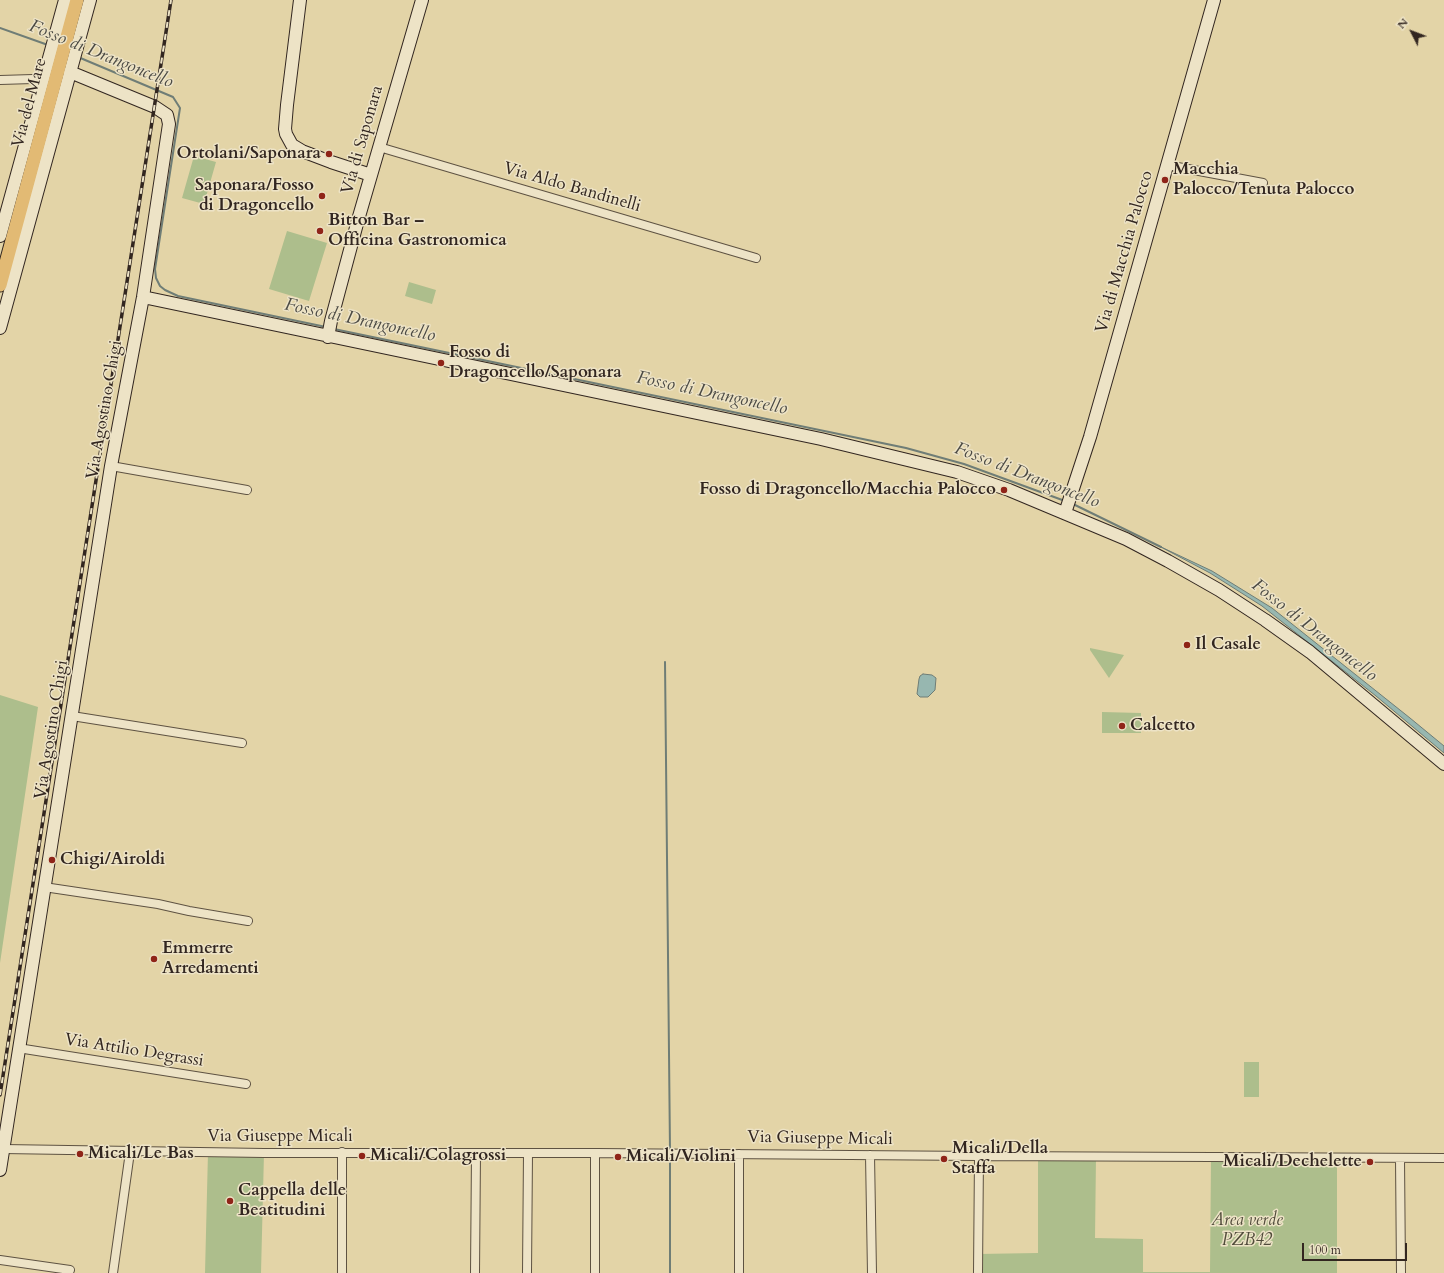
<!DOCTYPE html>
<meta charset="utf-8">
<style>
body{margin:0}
#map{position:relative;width:1444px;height:1273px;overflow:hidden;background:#e3d4a7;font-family:Cardo,serif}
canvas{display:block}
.north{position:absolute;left:1392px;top:12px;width:40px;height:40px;-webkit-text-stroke:3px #ede3c6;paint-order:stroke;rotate:312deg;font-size:11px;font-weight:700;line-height:16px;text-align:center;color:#322620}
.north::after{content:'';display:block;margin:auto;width:14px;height:18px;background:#322620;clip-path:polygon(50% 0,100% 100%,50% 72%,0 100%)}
.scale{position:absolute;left:1302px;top:1243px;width:105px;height:18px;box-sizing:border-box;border:2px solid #322620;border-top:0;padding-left:5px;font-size:12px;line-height:14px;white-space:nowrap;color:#322620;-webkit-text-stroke:3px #ede3c6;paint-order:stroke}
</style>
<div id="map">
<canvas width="1444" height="1273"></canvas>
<div class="north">N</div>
<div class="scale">100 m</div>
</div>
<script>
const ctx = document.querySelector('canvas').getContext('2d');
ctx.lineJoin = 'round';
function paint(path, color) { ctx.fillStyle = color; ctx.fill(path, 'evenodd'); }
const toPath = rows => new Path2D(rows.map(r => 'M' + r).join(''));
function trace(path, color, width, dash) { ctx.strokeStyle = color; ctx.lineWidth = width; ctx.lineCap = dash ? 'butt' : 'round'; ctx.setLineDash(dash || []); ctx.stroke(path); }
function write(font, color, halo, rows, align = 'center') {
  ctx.font = font + ' Cardo,serif'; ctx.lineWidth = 3; ctx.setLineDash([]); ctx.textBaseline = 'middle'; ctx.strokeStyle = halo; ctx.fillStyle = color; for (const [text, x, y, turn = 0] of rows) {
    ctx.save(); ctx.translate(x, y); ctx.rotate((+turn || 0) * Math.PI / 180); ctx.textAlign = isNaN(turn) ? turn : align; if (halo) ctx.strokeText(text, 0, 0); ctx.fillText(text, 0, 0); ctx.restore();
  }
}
paint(toPath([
 [194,156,216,162,204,204,182,198],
 [287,231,327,243,309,301,269,289],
 [409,282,436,290,432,304,405,296],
 [1090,648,1124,655,1109,678,1090,650],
 [0,695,38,707,0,963],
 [1102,712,1141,713,1141,733,1102,733],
 [1244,1062,1259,1062,1259,1097,1244,1097],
 [208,1152,264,1153,261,1273,205,1273],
 [1038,1156,1096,1157,1095,1238,1143,1239,1143,1272,1210,1272,1211,1157,1337,1158,1337,1273,978,1273,978,1254,1038,1253]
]), '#adbe8c');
const water = toPath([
 [1159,546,1212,571,1272,608,1410,718,1444,746,1444,753,1376,696,1262,606,1210,573,1159,546],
 [923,674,932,675,936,678,935,690,928,697,920,697,917,694,919,679,920,676,923,674]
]);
paint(water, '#97b7b0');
trace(water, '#6f7d76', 1);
trace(toPath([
 [0,28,48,45],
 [78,57,173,97,180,108,155,269,156,278,160,286,165,290,178,296,326,327],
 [334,329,906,448,964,464,1065,501],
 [1073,504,1161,547],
 [665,662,670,1151],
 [670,1155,670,1273]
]), '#6f7d76', 2);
const street = toPath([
 [0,80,33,79],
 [379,147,756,258],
 [1167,165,1263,183],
 [111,466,247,490],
 [72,716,242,743],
 [44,887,158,904,189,911,248,921],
 [18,1048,246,1084],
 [3,1149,264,1153,595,1153,979,1156,1444,1158],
 [342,1152,342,1273],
 [739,1154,739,1273],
 [870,1155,872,1273],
 [1400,1158,1401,1273],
 [0,1260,70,1270],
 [113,1273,130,1152],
 [475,1273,476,1153],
 [527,1273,528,1153],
 [595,1273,595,1153],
 [978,1273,979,1156]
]);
const secondary = toPath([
 [300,0,287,105,285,129,286,134,292,145,302,151,331,162,371,175],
 [0,236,65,0],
 [143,297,821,439,957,472,1009,490,1126,539,1168,561,1219,590,1265,620,1310,652,1444,764],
 [0,328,90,0],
 [328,337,331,321,358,220,422,0],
 [1065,513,1090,437,1214,0],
 [0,1170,111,466,143,297,169,124,167,115,155,107,70,72]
]);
const primary = toPath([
 [0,285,77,0]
]);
trace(street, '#5e5242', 10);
trace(secondary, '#322620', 14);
trace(primary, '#322620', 15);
trace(street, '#ede3c6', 8);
trace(secondary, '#ede3c6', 12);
trace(primary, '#e2ba74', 13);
const rail = toPath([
 [0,1095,171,0]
]);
trace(rail, '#322620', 3.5);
trace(rail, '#ede3c6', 2, [6]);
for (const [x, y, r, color] of [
 [329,154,4,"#8f2418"],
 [1165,180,4,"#8f2418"],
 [322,196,4,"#8f2418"],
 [320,231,4,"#8f2418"],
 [441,363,4,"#8f2418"],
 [1004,490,4,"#8f2418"],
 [1187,645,4,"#8f2418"],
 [1122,726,4,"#8f2418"],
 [52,860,4,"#8f2418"],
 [154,959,4,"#8f2418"],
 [80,1154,4,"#8f2418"],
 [362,1156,4,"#8f2418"],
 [618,1157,4,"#8f2418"],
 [944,1159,4,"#8f2418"],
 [1370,1162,4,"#8f2418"],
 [230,1201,4,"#8f2418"]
]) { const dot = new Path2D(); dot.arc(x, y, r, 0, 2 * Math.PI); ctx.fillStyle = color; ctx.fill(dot); trace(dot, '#ede3c6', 1.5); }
write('17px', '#322620', '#ede3c6', [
 ["Via del Mare",30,103,-75],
 ["Via di Saponara",363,140,-74],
 ["Via Aldo Bandinelli",572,188,16],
 ["Via di Macchia Palocco",1125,252,-74],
 ["Via Agostino Chigi",105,410,-80],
 ["Via Agostino Chigi",52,730,-81],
 ["Via Attilio Degrassi",134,1051,9],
 ["Via Giuseppe Micali",280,1137],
 ["Via Giuseppe Micali",820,1139,1]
]);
write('bold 17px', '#322620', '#ede3c6', [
 ["Ortolani/Saponara",321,154,"right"],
 ["Macchia",1173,170],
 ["Palocco/Tenuta Palocco",1173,190],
 ["Saponara/Fosso",314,186,"right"],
 ["di Dragoncello",314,206,"right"],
 ["Bitton Bar –",328,221],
 ["Officina Gastronomica",328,241],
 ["Fosso di",449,353],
 ["Dragoncello/Saponara",449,373],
 ["Fosso di Dragoncello/Macchia Palocco",996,490,"right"],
 ["Il Casale",1195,645],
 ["Calcetto",1130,726],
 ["Chigi/Airoldi",60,860],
 ["Emmerre",162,949],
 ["Arredamenti",162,969],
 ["Micali/Della",952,1149],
 ["Staffa",952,1169],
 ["Micali/Le Bas",88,1154],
 ["Micali/Colagrossi",370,1156],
 ["Micali/Violini",626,1157],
 ["Micali/Dechelette",1362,1162,"right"],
 ["Cappella delle",238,1191],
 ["Beatitudini",238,1211]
], 'left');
write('italic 17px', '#514c3b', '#ede3c6', [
 ["Area verde",1247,1221],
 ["PZB42",1247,1241]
]);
write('italic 18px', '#4b4a44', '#ede3c6', [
 ["Fosso di Drangoncello",101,55,22],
 ["Fosso di Drangoncello",360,321,12],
 ["Fosso di Drangoncello",712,394,12],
 ["Fosso di Drangoncello",1027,476,21],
 ["Fosso di Drangoncello",1314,631,38]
]);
</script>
